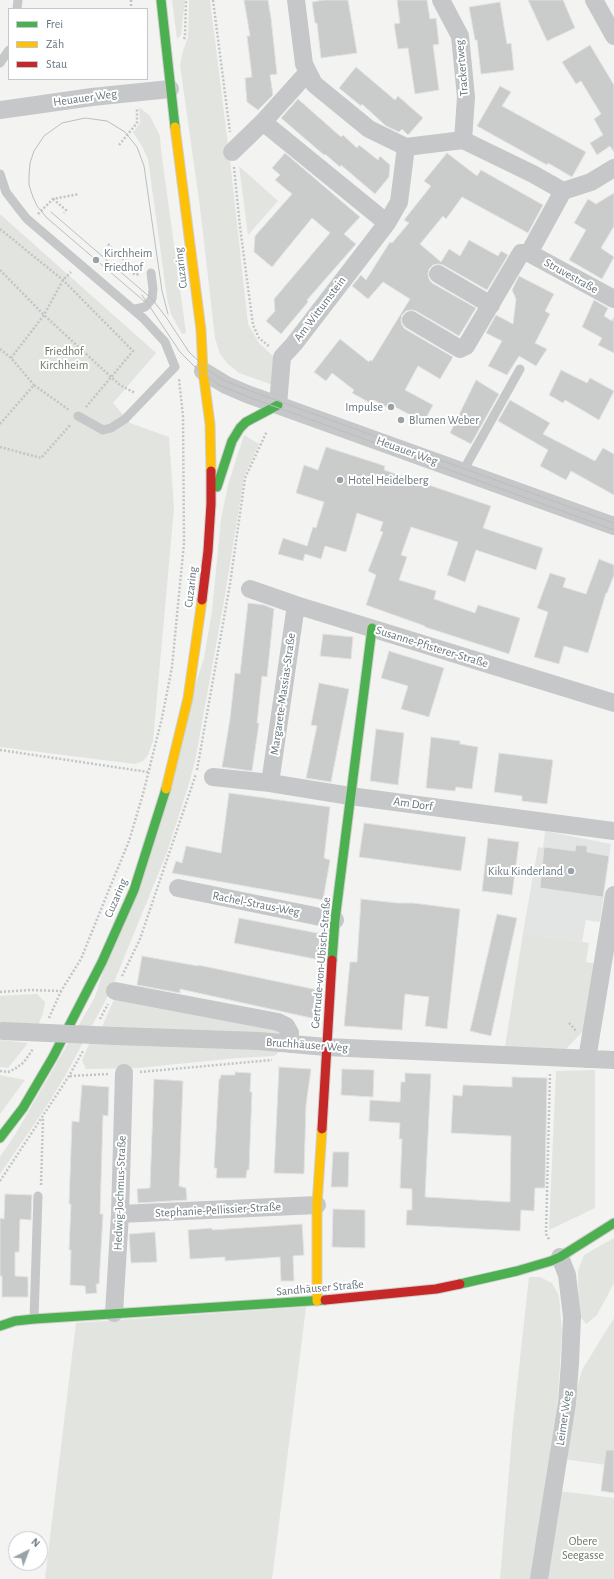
<!DOCTYPE html>
<meta charset="utf-8">
<style>
body{margin:0}
#map{position:relative;width:614px;height:1579px;overflow:hidden;background:#f3f3f2;font-family:"Alegreya Sans",sans-serif}
canvas{display:block}
.legend{position:absolute;left:8px;top:8px;width:140px;height:72px;box-sizing:border-box;background:#fff;border:1px solid #c2c8cb;margin:0;padding:5px 7px;list-style:none;font-size:12px;color:#67767e}
.legend li{display:flex;align-items:center;gap:8px;height:20px}
.legend b{width:20px;border:1px solid #c2c8cb}
.north{position:absolute;left:8px;top:1531px;width:40px;height:40px;box-sizing:border-box;background:#fff;border:1px solid #c2c8cb;border-radius:50%;rotate:42deg;font-size:11px;font-weight:700;line-height:16px;text-align:center;color:#67767e}
.north::after{content:'';display:block;margin:auto;width:14px;height:18px;background:#98a2a7;clip-path:polygon(50% 0,100% 100%,50% 72%,0 100%)}
</style>
<div id="map">
<canvas width="614" height="1579"></canvas>
<ul class="legend">
<li><b style="height:5px;background:#4caf50"></b>Frei</li>
<li><b style="height:5px;background:#ffc107"></b>Zäh</li>
<li><b style="height:5px;background:#c62828"></b>Stau</li>
</ul>
<div class="north">N</div>
</div>
<script>
const ctx = document.querySelector('canvas').getContext('2d');
ctx.lineJoin = 'round';
function paint(path, color) { ctx.fillStyle = color; ctx.fill(path, 'evenodd'); }
const toPath = rows => new Path2D(rows.map(r => 'M' + r).join(''));
function trace(path, color, width, dash) { ctx.strokeStyle = color; ctx.lineWidth = width; ctx.lineCap = dash ? 'butt' : 'round'; ctx.setLineDash(dash || []); ctx.stroke(path); }
function write(font, color, halo, rows, align = 'center') {
  ctx.font = font + ' "Alegreya Sans",sans-serif'; ctx.lineWidth = 4; ctx.setLineDash([]); ctx.textBaseline = 'middle'; ctx.strokeStyle = halo; ctx.fillStyle = color; for (const [text, x, y, turn = 0] of rows) {
    ctx.save(); ctx.translate(x, y); ctx.rotate((+turn || 0) * Math.PI / 180); ctx.textAlign = isNaN(turn) ? turn : align; if (halo) ctx.strokeText(text, 0, 0); ctx.fillText(text, 0, 0); ctx.restore();
  }
}
paint(toPath([
 [545,831,611,844,600,922,586,920,582,942,523,933,538,847,543,848]
]), '#e3e4e4');
paint(toPath([
 [172,0,185,0,181,35,177,39],
 [189,0,210,0,231,169,248,324,259,343,273,356,273,385,239,373,228,364,220,354,215,338,200,207,180,65,183,51,188,37],
 [139,107,150,116,160,136,161,150,186,333,182,334,171,314,167,298,148,159,142,146,133,132,140,123],
 [239,166,278,201,248,235],
 [0,214,156,353,113,403,130,423,169,437,174,508,153,741,148,755,143,761,135,764,0,747],
 [244,435,259,444,244,477,224,601,195,761,188,787,166,855,110,992,64,1078,42,1113,0,1174,0,1157,16,1133,95,997,204,658,212,611,221,519,228,485],
 [523,933,589,943,586,962,598,964,587,1027,566,1049,505,1047],
 [37,994,45,1002,43,1013,38,1026,0,1023,0,996],
 [115,997,282,1032,282,1035,102,1027],
 [0,1040,28,1043,8,1068,0,1067],
 [91,1040,191,1044,280,1051,274,1056,237,1058,138,1068,86,1069,82,1060],
 [595,1070,595,1208,549,1230,556,1071],
 [0,1075,25,1080,0,1114],
 [614,1238,614,1283,597,1315,586,1324,579,1315,578,1271,584,1255],
 [529,1277,540,1277,552,1283,559,1296,562,1331,557,1411,533,1579,500,1579,513,1423],
 [306,1307,272,1579,45,1579,76,1323],
 [614,1318,614,1466,563,1459,572,1407,582,1370],
 [559,1491,614,1498,614,1579,547,1579]
]), '#e2e4e0');
const building = toPath([
 [244,0,268,0,271,18,277,74,270,75,273,95,258,110,247,102,245,78,252,77,247,36,250,36,244,0],
 [323,0,348,0,357,53,321,58,317,23,315,23,312,2,323,0],
 [397,0,427,0,430,19,436,18,439,44,433,45,439,90,415,94,408,48,398,49,394,24,400,23,397,0],
 [528,0,563,0,575,28,547,41,528,0],
 [500,2,507,44,511,43,514,70,481,74,477,40,475,40,469,7,500,2],
 [590,45,614,85,614,152,610,146,597,155,590,143,603,135,594,119,601,114,581,81,576,84,562,62,590,45],
 [356,67,395,100,398,96,423,118,408,135,402,129,399,132,386,126,362,104,361,106,339,88,356,67],
 [500,86,511,92,502,106,586,152,572,177,548,163,547,165,477,126,500,86],
 [298,99,341,137,343,135,357,148,359,145,378,160,380,156,390,165,389,177,375,194,341,165,340,167,325,154,324,155,281,118,298,99],
 [285,153,360,217,344,234,356,244,307,300,308,302,281,334,266,321,275,311,274,299,330,233,312,218,272,267,254,252,255,236,292,194,275,180,280,175,272,168,285,153],
 [447,153,477,176,481,170,543,205,528,233,462,197,446,219,443,216,420,244,441,262,449,249,460,256,469,240,498,256,501,251,508,255,487,290,443,265,438,264,433,265,429,269,428,274,429,279,432,283,476,308,459,336,416,311,411,310,406,311,402,315,401,320,402,325,405,329,453,357,440,379,418,366,405,390,433,405,424,422,395,407,393,411,374,400,372,404,352,393,354,390,332,373,326,381,314,372,340,339,369,362,370,360,372,361,410,299,383,282,368,299,352,286,361,275,366,280,390,242,392,243,409,223,404,220,431,186,424,181,447,153],
 [614,193,614,226,601,248,614,257,602,279,569,260,586,230,574,223,588,199,596,204,614,193],
 [519,276,554,294,545,311,550,314,535,343,547,349,536,366,519,356,507,375,488,366,502,341,486,333,496,315,513,324,516,299,512,290,519,276],
 [594,300,608,308,604,316,612,321,614,317,614,353,598,345,602,338,582,327,594,300],
 [561,370,587,383,590,378,614,391,599,420,565,400,563,403,549,395,561,370],
 [476,380,499,394,471,444,450,433,476,380],
 [510,400,550,423,543,434,595,461,603,448,614,454,614,495,571,471,566,480,540,466,548,450,498,421,510,400],
 [326,447,385,466,384,470,491,506,483,528,543,548,536,570,476,550,465,582,447,575,458,542,411,527,401,555,407,557,399,580,436,591,434,599,475,613,478,605,520,618,509,654,425,627,425,626,366,605,376,575,368,571,383,532,380,531,383,522,357,513,346,552,325,546,321,559,305,554,303,561,278,554,283,538,307,546,313,527,316,528,324,502,296,493,304,465,318,470,326,447],
 [599,559,614,565,614,575,607,593,606,593,588,653,564,646,559,664,534,657,548,612,537,608,550,573,566,578,563,587,586,594,599,559],
 [248,603,264,605,274,609,267,677,262,676,257,723,259,723,252,771,222,767,230,719,235,673,240,674,248,603],
 [323,634,353,637,351,659,320,656,323,634],
 [389,651,444,668,429,717,401,709,408,686,381,678,389,651],
 [319,683,349,689,331,782,306,778,317,726,311,725,319,683],
 [376,729,404,733,398,785,370,781,376,729],
 [431,737,460,741,460,744,478,747,472,789,456,787,455,791,426,788,431,737],
 [499,753,553,760,547,804,522,801,522,796,494,792,499,753],
 [229,793,330,807,324,858,330,860,323,900,172,873,176,861,182,863,186,846,221,853,229,793],
 [364,823,466,837,461,871,359,857,364,823],
 [488,838,519,842,512,895,482,891,488,838],
 [576,845,587,846,587,852,609,856,603,897,540,888,544,847,575,851,576,845],
 [361,899,397,903,413,903,460,909,447,1029,425,1026,429,997,405,994,402,1030,344,1026,350,962,357,962,361,899],
 [497,914,517,918,491,1036,470,1031,497,914],
 [239,918,322,934,320,960,234,943,239,918],
 [142,956,198,966,198,965,318,990,316,1019,180,989,180,993,137,985,142,956],
 [279,1067,311,1069,306,1105,304,1174,274,1173,279,1067],
 [342,1069,374,1070,373,1097,341,1095,342,1069],
 [235,1072,251,1073,250,1092,252,1092,249,1170,247,1170,246,1178,216,1178,217,1168,214,1168,219,1079,220,1079,221,1075,235,1075,235,1072],
 [405,1073,431,1074,425,1197,510,1202,511,1136,451,1133,453,1095,462,1096,463,1085,512,1087,512,1077,547,1078,545,1188,535,1188,534,1211,521,1210,520,1231,406,1225,407,1210,412,1210,412,1189,400,1188,402,1139,399,1139,400,1123,369,1121,370,1100,400,1102,401,1082,405,1082,405,1073],
 [154,1079,183,1081,179,1186,186,1188,187,1200,138,1203,137,1189,150,1188,154,1079],
 [82,1085,109,1087,108,1116,103,1115,100,1214,103,1214,99,1284,96,1284,97,1293,86,1294,85,1286,70,1285,71,1250,69,1250,71,1204,69,1204,72,1121,79,1122,82,1085],
 [333,1152,349,1152,348,1187,331,1187,333,1152],
 [5,1194,32,1195,31,1220,20,1219,19,1252,15,1252,15,1276,28,1277,28,1297,2,1297,2,1276,0,1276,0,1218,4,1219,5,1194],
 [333,1209,365,1210,365,1248,332,1247,333,1209],
 [302,1224,304,1255,293,1256,294,1281,281,1281,280,1257,225,1261,225,1257,190,1259,188,1230,212,1228,212,1230,302,1224],
 [155,1232,157,1262,131,1263,129,1234,155,1232],
 [606,1450,614,1450,614,1493,601,1491,606,1450]
]);
paint(building, '#cacbcb');
trace(building, '#e2e2e2', 1);
const fast = toPath([
 [161,0,175,127],
 [217,487,232,441,240,428,246,422,278,405],
 [332,960,335,920,372,628],
 [0,1138,23,1108,53,1057,102,962,134,890,166,789],
 [460,1284,517,1271,551,1261,560,1257,614,1223],
 [0,1326,15,1321,34,1319,325,1300]
]);
const slow = toPath([
 [175,127,201,330,203,371,210,424,211,471],
 [166,789,188,698,202,600],
 [317,1301,317,1205,322,1129]
]);
const jam = toPath([
 [202,600,208,551,211,504,211,471],
 [322,1129,332,960],
 [325,1300,436,1289,460,1284]
]);
trace(fast, '#cfcfcf', 11);
trace(slow, '#cfcfcf', 11);
trace(jam, '#cfcfcf', 11);
trace(toPath([
 [131,0,131,9],
 [213,0,230,132],
 [184,39,185,36,186,0],
 [119,145,137,123,137,109],
 [234,167,240,227,253,325,259,338,270,347],
 [53,199,66,210,64,213],
 [38,214,53,199,79,194],
 [0,229,63,280,133,351,86,407],
 [108,244,138,274],
 [120,264,131,273,139,275],
 [0,270,44,315,111,377,120,385,135,393],
 [0,349,11,358,34,385],
 [11,358,44,315,63,280,71,272],
 [0,424,34,385,69,410],
 [0,447,41,458,71,424],
 [0,750,148,772],
 [197,770,230,584,245,478,267,431],
 [122,976,140,939,196,774],
 [0,992,30,990,61,991,81,959,106,897,129,841,143,794,162,718,172,667,184,543,183,416,179,379],
 [49,1018,61,991],
 [100,1019,108,1004],
 [569,1023,576,1031],
 [0,1071,8,1072,15,1069,24,1062,33,1049],
 [140,1072,272,1060],
 [550,1074,546,1234,550,1241],
 [70,1076,109,1074],
 [0,1181,69,1076,83,1051],
 [41,1185,43,1118]
]), '#c3c4c5', 2.5, [2, 2]);
trace(toPath([
 [17,9,18,0],
 [0,63,9,50],
 [0,174,6,192,19,209,27,219,143,318,165,342,175,367,125,419,111,428,103,430,78,416],
 [135,309,145,307,152,299,153,289,151,273],
 [463,471,520,369],
 [34,1319,38,1196]
]), '#c5c7c8', 9);
trace(toPath([
 [296,0,304,64,314,84,369,129,406,147,463,140,533,174,563,191,591,182,614,168],
 [441,0,460,36,466,97,463,140],
 [594,0,614,36],
 [308,72,263,122,387,223],
 [0,110,92,97,170,89],
 [232,152,263,122],
 [529,253,614,299],
 [438,274,491,305],
 [411,320,460,349,466,346,521,253,529,253,563,191],
 [203,371,226,385,247,394,614,526],
 [278,405,282,357,294,344,387,223,399,202,406,147],
 [250,589,296,605,614,703],
 [213,777,270,783,350,796,614,831],
 [270,783,296,605],
 [178,888,335,920],
 [115,991,278,1022,286,1026,290,1033,290,1044],
 [116,1036,259,1041,326,1047,614,1060],
 [587,1059,614,895],
 [120,1214,317,1205],
 [114,1313,120,1214,124,1073],
 [539,1579,567,1403,570,1363,572,1317,567,1275,560,1257]
]), '#c5c7c8', 18);
trace(fast, '#4caf50', 9);
trace(slow, '#ffc107', 9);
trace(jam, '#c62828', 9);
trace(toPath([
 [51,212,152,299,166,317,189,352,208,370,223,380,248,390,614,523],
 [142,295,180,352,196,368,219,385,254,399,614,530],
 [144,301,47,218,37,206,33,197,29,185,29,176,30,163,34,151,44,136,62,123,85,118,107,121,125,132,137,147,144,166,162,291,168,314]
]), '#bcbdbd', 1);
trace(toPath([
 [3,1031,116,1036]
]), '#c5c7c8', 18);
for (const [x, y, r, color] of [
 [96,260,4,"#98a2a7"],
 [391,407,4,"#98a2a7"],
 [401,420,4,"#98a2a7"],
 [340,480,4,"#98a2a7"],
 [571,871,4,"#98a2a7"]
]) { const dot = new Path2D(); dot.arc(x, y, r, 0, 2 * Math.PI); ctx.fillStyle = color; ctx.fill(dot); trace(dot, '#fff', 1.5); }
write('12px', '#67767e', '#fff', [
 ["Trackertweg",462,68,-95],
 ["Heuauer Weg",85,98,-8],
 ["Cuzaring",181,268,-97],
 ["Struvestraße",571,276,29],
 ["Am Wittumstein",320,309,-53],
 ["Heuauer Weg",407,451,20],
 ["Cuzaring",191,587,-83],
 ["Susanne-Pfisterer-Straße",432,647,17],
 ["Margarete-Massias-Straße",283,694,-82],
 ["Am Dorf",413,804,8],
 ["Cuzaring",116,898,-67],
 ["Rachel-Straus-Weg",256,904,11],
 ["Gertrude-von-Ubisch-Straße",321,963,-85],
 ["Bruchhäuser Weg",307,1045,4],
 ["Hedwig-Jochmus-Straße",120,1193,-88],
 ["Stephanie-Pellissier-Straße",218,1210,-3],
 ["Sandhäuser Straße",320,1288,-5],
 ["Leimer Weg",564,1418,-82]
]);
write('12px', '#67767e', '#fff', [
 ["Kirchheim",104,253],
 ["Friedhof",104,267],
 ["Impulse",383,407,"right"],
 ["Blumen Weber",409,420],
 ["Hotel Heidelberg",348,480],
 ["Kiku Kinderland",563,871,"right"]
], 'left');
write('12px', '#6a7665', '#fff', [
 ["Friedhof",64,351],
 ["Kirchheim",64,365],
 ["Obere",583,1541],
 ["Seegasse",583,1555]
]);
</script>
